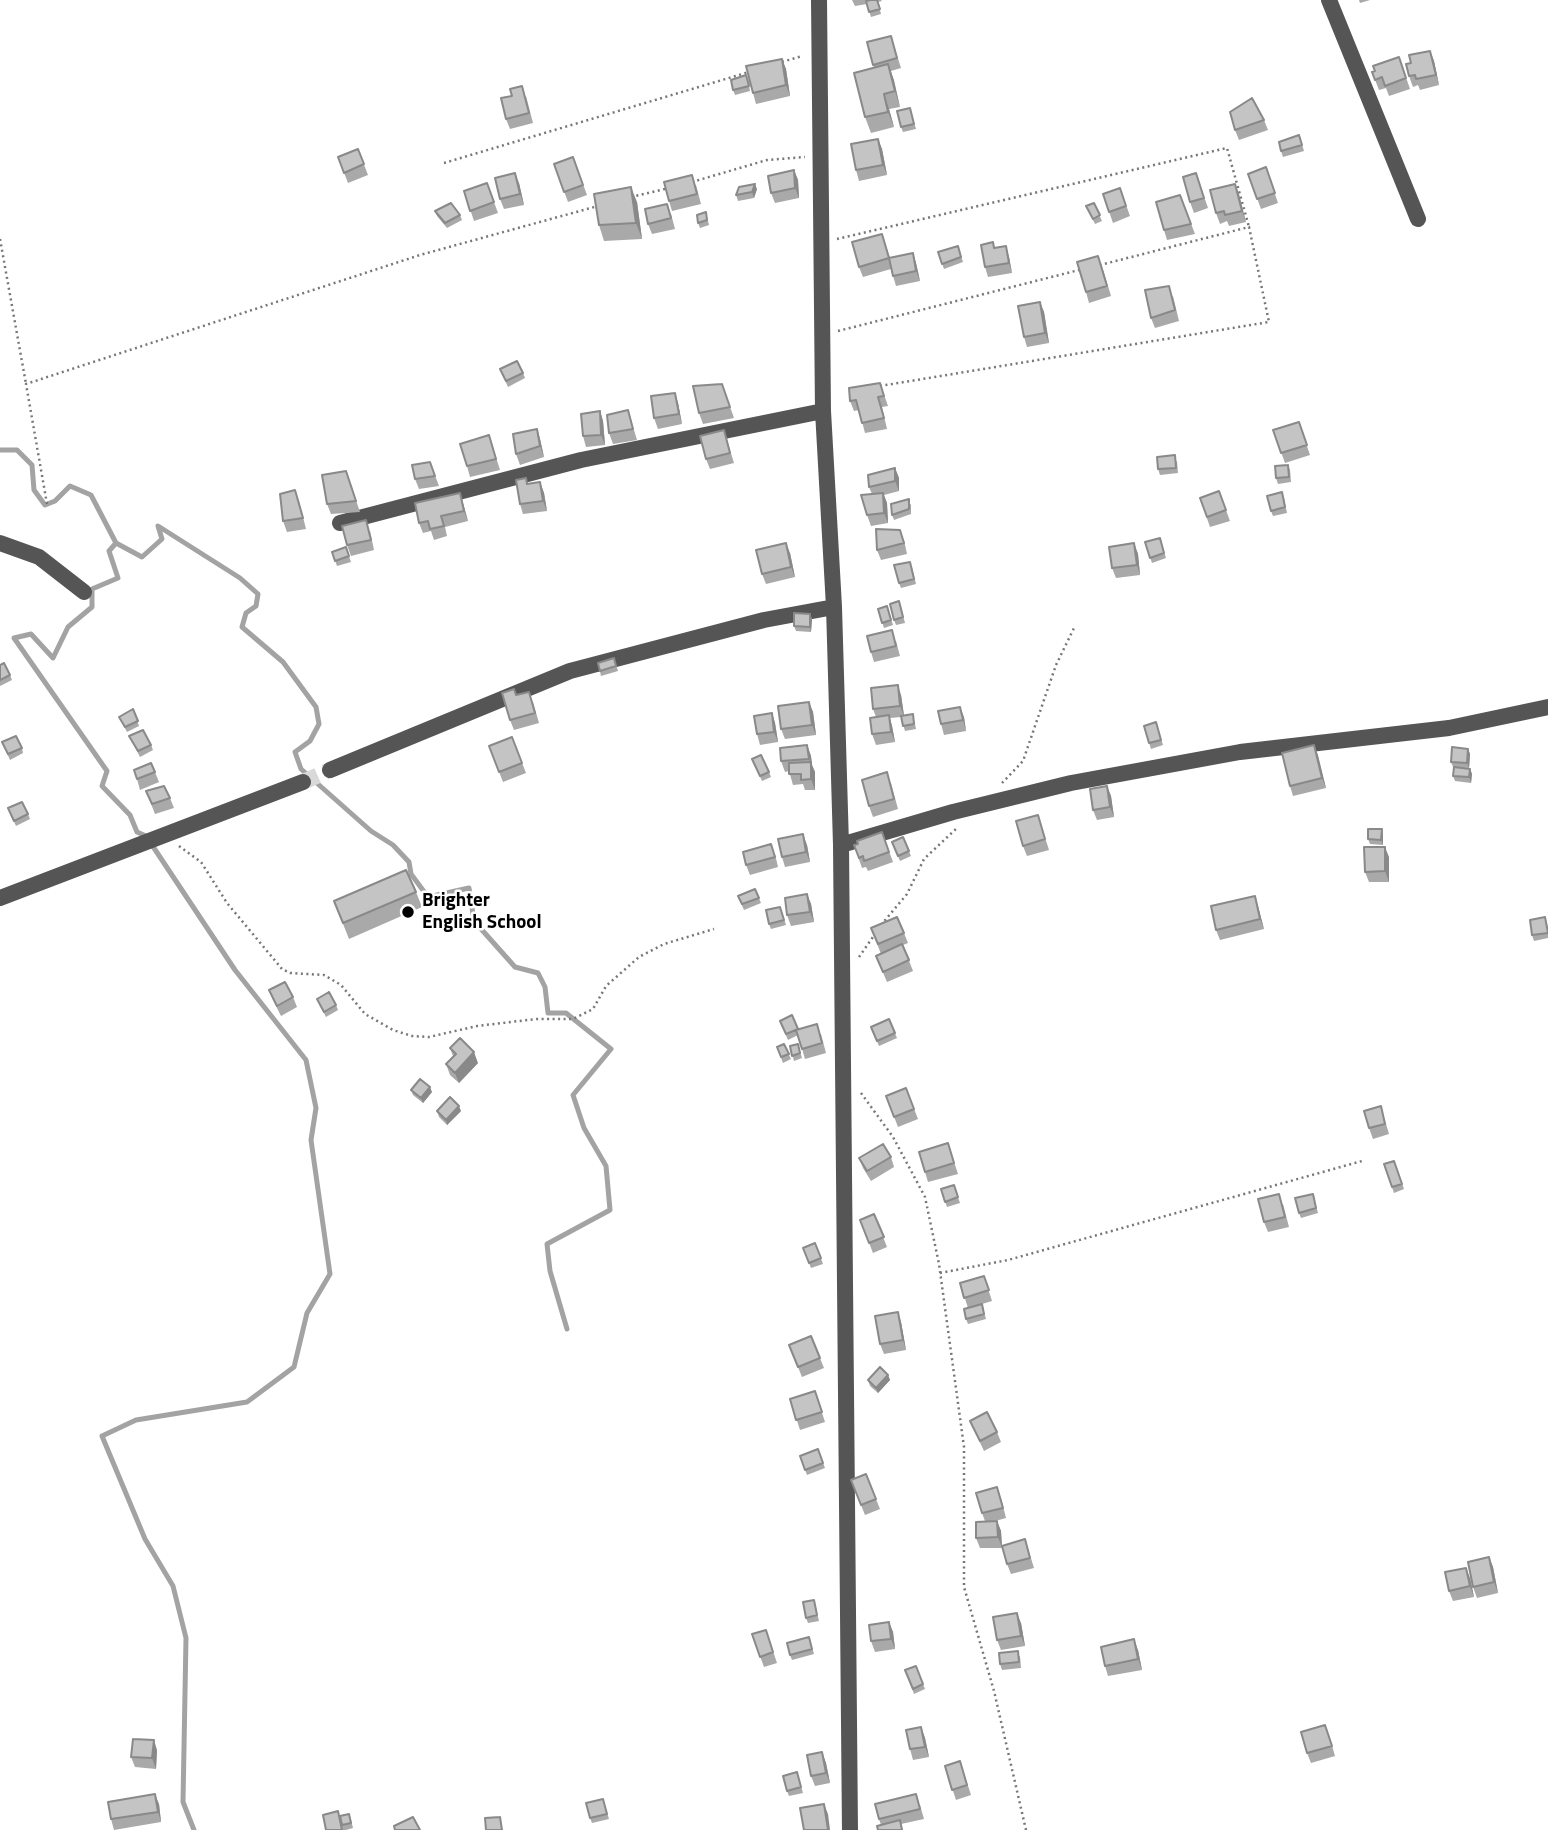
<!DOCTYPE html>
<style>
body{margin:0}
canvas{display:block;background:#fff}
</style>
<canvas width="1548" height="1830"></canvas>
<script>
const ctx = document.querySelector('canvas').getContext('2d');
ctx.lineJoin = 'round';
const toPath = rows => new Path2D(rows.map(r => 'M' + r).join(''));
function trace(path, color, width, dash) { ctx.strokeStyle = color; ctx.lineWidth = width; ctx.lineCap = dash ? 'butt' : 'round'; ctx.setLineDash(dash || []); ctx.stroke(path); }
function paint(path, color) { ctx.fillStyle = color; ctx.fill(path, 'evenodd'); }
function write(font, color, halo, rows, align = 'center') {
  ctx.font = font + ' "Titillium Web",sans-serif'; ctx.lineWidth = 5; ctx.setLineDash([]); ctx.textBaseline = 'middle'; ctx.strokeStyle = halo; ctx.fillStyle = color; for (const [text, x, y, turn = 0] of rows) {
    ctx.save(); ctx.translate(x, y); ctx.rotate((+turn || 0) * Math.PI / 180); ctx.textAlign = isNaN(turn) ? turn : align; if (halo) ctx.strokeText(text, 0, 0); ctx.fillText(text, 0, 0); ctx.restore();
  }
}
trace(toPath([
 [0,450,17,450,32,465,34,490,45,505,55,501,70,486,91,495,116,543,142,557,162,539,158,526,240,578,258,594,256,606,246,613,242,627,283,662,316,707,319,724,310,741,295,752,301,769,371,831,393,845,409,862,411,874,428,897,469,888,474,921,515,967,538,973,545,987,548,1013,566,1013,611,1049,573,1095,584,1128,606,1166,610,1210,547,1244,550,1271,567,1329],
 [116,543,109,551,118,578,92,589,92,607,68,627,53,658,31,634,14,638,107,771,102,786,130,815,137,832,146,836,235,970,306,1060,316,1108,311,1140,330,1274,307,1313,294,1367,247,1402,136,1420,102,1436,145,1539,173,1586,186,1638,183,1802,194,1830]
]), '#a3a3a3', 5);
trace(toPath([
 [303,782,330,770]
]), '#d9d9d9', 16, [16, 8]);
trace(toPath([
 [782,62,802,56],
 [444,163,749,72],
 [692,182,767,160,805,157],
 [631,197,669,188],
 [0,239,26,384],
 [837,239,1227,148,1249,227],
 [838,331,1083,269],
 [880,386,1269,322,1249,227,1100,265],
 [47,504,26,384,420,255,598,206],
 [1002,783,1023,761,1056,665,1075,626],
 [179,846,201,862,227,903,282,969,290,973,324,975,341,985,365,1014,393,1030,412,1036,429,1037,477,1026,536,1019,573,1019,593,1009,606,986,639,957,664,944,714,929],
 [881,925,907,894,924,859,958,827],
 [859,957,875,934],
 [861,1093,893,1137,925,1197,939,1264,964,1447,964,1587,994,1691,1026,1830],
 [940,1273,1008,1260,1362,1161]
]), '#777', 2.5, [2, 3.5]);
trace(toPath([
 [819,0,823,411,834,607,841,845,850,1830],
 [1329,0,1418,219],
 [340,523,581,460,823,411],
 [0,543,39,557,84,592],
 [330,770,570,671,764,620,834,607],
 [841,845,953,812,1071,783,1240,752,1449,728,1548,707],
 [0,898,303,782]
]), '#555', 16);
paint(toPath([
 [852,0,881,0,882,1,878,2,881,14,871,17,867,4,855,6],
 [1359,0,1370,0,1360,3],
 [891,36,901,68,891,71,900,107,889,109,894,127,871,133,865,117,874,68,867,42],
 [1430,51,1434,61,1439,85,1420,90,1418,85,1413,87,1409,76,1411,63],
 [1399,57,1410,89,1389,96,1386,88,1379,90,1372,72],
 [782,59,786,69,790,96,756,104,753,93],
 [748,80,750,91,735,95,733,90],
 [526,96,533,123,510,129,506,119],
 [910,108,916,129,903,132,901,127],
 [1264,120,1268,130,1239,140,1235,130],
 [1299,135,1304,151,1283,157,1281,151],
 [878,139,882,149,887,175,859,181,856,170],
 [358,149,368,175,348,183,338,157],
 [573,157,587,195,568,202,554,164],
 [1266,167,1278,203,1261,209,1248,174],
 [794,170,798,180,799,198,775,203,771,193],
 [1196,173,1208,208,1194,213,1190,202],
 [487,183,498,213,474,221,464,191],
 [519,183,524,205,504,209,500,199],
 [1235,184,1246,222,1229,226,1227,221,1220,224,1216,213],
 [696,185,701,204,672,211,669,201],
 [1120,188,1130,216,1113,223,1103,194],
 [757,189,754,198,738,201,736,195],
 [1180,195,1195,234,1167,240,1164,230],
 [637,202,642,239,604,241,599,225],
 [1094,203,1102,221,1095,224,1086,206],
 [435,211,460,215,462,220,447,228,437,216],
 [706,212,709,225,700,228,698,223],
 [671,214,675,229,652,234,648,224],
 [882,234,890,258,913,253,916,263,920,281,896,286,891,269,863,277,859,267],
 [958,246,963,262,944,269,938,252],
 [1009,257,1012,273,988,277,985,267],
 [1102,266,1111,296,1089,303,1086,292],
 [1173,296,1179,321,1155,328,1151,318],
 [1040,302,1044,312,1049,343,1027,347,1024,337],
 [500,369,523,373,525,378,508,387],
 [880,383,888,406,882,407,887,429,865,433,859,410,854,411,850,401],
 [722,384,734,418,703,424,699,413],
 [678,403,682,424,658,429,654,418],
 [628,410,637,440,613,444,609,433],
 [600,411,603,421,605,445,586,447,583,436],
 [1299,422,1310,455,1285,463,1273,430],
 [537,429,540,439,544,457,520,465,516,454],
 [724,430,734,463,710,469,706,459],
 [489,435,500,470,470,477,467,466],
 [1177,461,1178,473,1160,475,1158,469],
 [430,462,439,486,419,489,415,479],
 [1288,465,1290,470,1291,482,1278,484,1276,478],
 [895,468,899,478,899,491,884,495,887,503,888,523,871,526,867,515,872,494,869,487],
 [346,471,360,512,331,514,327,504],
 [540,482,544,493,547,511,523,514,520,504,528,484],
 [1219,491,1230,521,1210,527,1200,498],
 [460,493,468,521,445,527,447,536,434,540,431,531,423,533,419,523],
 [1284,498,1287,513,1273,516,1271,511],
 [299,501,306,529,287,532,283,521],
 [911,504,911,514,894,520,892,515],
 [370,531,374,550,351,556,347,545],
 [1160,538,1166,558,1152,563,1145,542],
 [904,540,907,554,881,560,877,550],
 [1134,543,1138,554,1140,575,1116,578,1112,568],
 [346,547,351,562,337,566,332,552],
 [790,553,795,577,766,584,762,574],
 [912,567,916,584,901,588,899,583],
 [887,606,893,625,884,628,878,609],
 [901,607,905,623,896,625,894,620],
 [810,614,812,619,811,632,796,631,794,626],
 [896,641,900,656,874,662,871,652],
 [614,658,618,671,601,676,598,663],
 [0,665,10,675,12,680,0,686],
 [517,695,533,702,539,723,514,730,510,720],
 [901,695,904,715,913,714,916,729,905,731,901,717,890,718,892,726,895,742,876,745,872,734,876,717,873,709],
 [809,702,813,712,816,735,785,739,781,729],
 [133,709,139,726,127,732,119,717],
 [772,713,775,723,778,742,760,745,757,734],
 [964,717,966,731,944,735,941,724],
 [1156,722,1163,745,1151,749,1144,726],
 [129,736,151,745,153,750,140,757],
 [512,737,526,773,503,782,489,746],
 [2,742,22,748,23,753,10,760],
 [807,745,811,756,812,765,815,772,815,790,805,790,803,784,793,785,789,771,785,772,781,761],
 [1314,745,1326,788,1293,796,1290,786],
 [1468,749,1470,754,1469,768,1453,767,1451,762],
 [752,759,769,772,771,777,762,781],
 [1470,769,1472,774,1471,783,1455,781,1453,776],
 [155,772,159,782,140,790,137,779],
 [891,783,898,809,873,817,869,806],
 [1107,786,1111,796,1114,817,1097,820,1093,810],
 [146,791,170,798,174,808,155,814],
 [8,808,28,814,30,819,16,826],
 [1038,815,1049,850,1027,856,1023,846],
 [1382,829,1383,835,1383,845,1370,844,1368,839],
 [882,832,893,862,868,871,866,867,862,868,854,845],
 [903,837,911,856,900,861,892,842],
 [807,845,810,862,785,867,782,857],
 [775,854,778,867,750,875,746,865],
 [1389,857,1389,882,1369,882,1365,872],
 [755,889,761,903,744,910,738,896],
 [416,892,422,907,349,939,334,901],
 [807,894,811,904,814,922,791,926,787,915],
 [1255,896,1264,929,1220,940,1216,930],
 [782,912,786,925,771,929,769,924],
 [1545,917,1548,927,1548,938,1534,941,1532,935],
 [871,928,904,933,908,943,903,945,913,971,887,982,876,956,881,954],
 [269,990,293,997,297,1007,281,1016,273,1000],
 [317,999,336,1005,338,1010,326,1017],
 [889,1019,897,1038,879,1046,871,1027],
 [780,1021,798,1029,821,1034,826,1053,805,1059,798,1035,788,1040],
 [784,1044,791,1059,783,1063,777,1047],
 [798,1044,802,1058,794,1061,790,1046],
 [450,1048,478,1063,459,1083,450,1075,446,1064,453,1056],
 [906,1088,918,1119,898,1127,886,1096],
 [411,1090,432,1092,423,1103,413,1095],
 [437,1111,461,1111,447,1125,439,1117],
 [1384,1117,1389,1134,1373,1139,1369,1128],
 [948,1143,958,1174,928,1182,925,1172],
 [891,1157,894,1167,871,1181,863,1168,859,1158],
 [1394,1161,1404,1189,1394,1193,1384,1164],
 [954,1185,960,1203,947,1207,941,1189],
 [1313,1194,1318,1213,1301,1218,1299,1213],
 [1283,1204,1289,1227,1268,1232,1264,1222],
 [874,1214,887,1247,873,1253,860,1220],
 [815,1243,823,1264,811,1268,803,1248],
 [984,1276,992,1301,982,1304,986,1319,968,1324,966,1319,968,1308,960,1283],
 [901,1322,906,1350,884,1354,880,1344],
 [811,1336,824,1368,802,1377,789,1345],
 [888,1375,890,1380,878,1393,870,1386,868,1380],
 [815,1391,825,1422,800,1430,790,1399],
 [970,1421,997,1432,1001,1442,984,1451],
 [818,1449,825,1468,807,1475,800,1456],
 [866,1474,880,1509,865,1515,851,1480],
 [1001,1498,1006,1518,995,1521,997,1521,1001,1531,1002,1548,980,1548,976,1538,985,1521,982,1513],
 [1025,1539,1034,1568,1011,1574,1007,1564],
 [1489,1557,1493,1567,1498,1593,1477,1598,1473,1587],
 [1470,1578,1474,1597,1453,1601,1449,1591],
 [814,1600,819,1621,808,1623,806,1618],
 [889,1622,893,1632,895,1649,875,1652,871,1641],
 [1021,1623,1025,1646,1001,1650,997,1640],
 [766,1630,777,1663,764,1667,752,1634],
 [809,1637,814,1654,792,1660,790,1655],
 [1138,1650,1142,1670,1108,1676,1105,1666],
 [1020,1656,1021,1668,1002,1670,1000,1664],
 [905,1670,923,1684,925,1689,914,1694],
 [921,1727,925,1738,929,1757,913,1760,910,1749],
 [1329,1735,1335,1756,1311,1763,1307,1753],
 [157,1750,156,1769,135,1767,131,1757],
 [822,1752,826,1763,830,1783,815,1786,811,1776],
 [960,1761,971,1795,956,1800,945,1766],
 [797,1772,803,1793,789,1796,787,1791],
 [603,1799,609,1819,592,1823,590,1818],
 [159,1804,161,1822,114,1830,111,1819],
 [920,1805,924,1819,901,1824,903,1830,878,1830,881,1825,879,1819],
 [340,1816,351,1820,353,1828,346,1830,326,1830]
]), '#a9a9a9');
paint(toPath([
 [1430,51,1434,61,1439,85,1436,75],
 [782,59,786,69,790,96,786,85],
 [888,64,894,80,900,107,895,91],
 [884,94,889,109,894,127,888,112],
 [878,139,882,149,887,175,883,165],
 [794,170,798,180,799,198,795,188],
 [515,173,519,183,524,205,520,194],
 [755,184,757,189,754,198,752,192],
 [1235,184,1239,194,1246,222,1242,211],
 [631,187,637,202,642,239,636,223],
 [1006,246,1009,257,1012,273,1009,263],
 [913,253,916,263,920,281,916,271],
 [1040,302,1044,312,1049,343,1045,333],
 [675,393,678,403,682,424,679,414],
 [600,411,603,421,605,445,601,435],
 [537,429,540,439,544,457,540,446],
 [895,468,899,478,899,491,895,481],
 [540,482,544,493,547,511,543,501],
 [460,493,463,503,468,521,464,511],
 [883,493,887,503,888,523,884,513],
 [786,543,790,553,795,577,791,567],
 [1134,543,1138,554,1140,575,1137,565],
 [810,614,812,619,811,632,810,627],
 [898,685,901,695,904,716,900,706],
 [809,702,813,712,816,735,812,725],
 [960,707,964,717,966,731,963,720],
 [772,713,775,723,778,742,774,732],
 [889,715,892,726,895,742,891,732],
 [807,745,811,756,812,765,815,772,815,790,811,779,811,766,809,759],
 [1314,745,1318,755,1326,788,1322,778],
 [1468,749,1470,754,1469,768,1467,763],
 [1470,769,1472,774,1471,783,1469,777],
 [1107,786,1111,796,1114,817,1110,807],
 [1382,829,1383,835,1383,845,1381,840],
 [803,834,807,845,810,862,806,852],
 [1385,847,1389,857,1389,882,1385,871],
 [807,894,811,904,814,922,810,912],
 [1255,896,1258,906,1264,929,1260,919],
 [474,1052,478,1063,459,1083,455,1073],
 [430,1087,432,1092,423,1103,421,1098],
 [459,1106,461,1111,447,1125,446,1120],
 [898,1312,901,1322,906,1350,903,1340],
 [888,1375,890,1380,878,1393,876,1388],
 [997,1521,1001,1531,1002,1548,998,1537],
 [1489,1557,1493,1567,1498,1593,1494,1582],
 [1466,1568,1470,1578,1474,1597,1470,1586],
 [1017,1613,1021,1623,1025,1646,1021,1636],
 [889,1622,893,1632,895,1649,891,1639],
 [1134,1639,1138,1650,1142,1670,1138,1659],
 [921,1727,925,1738,929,1757,925,1747],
 [154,1740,157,1750,156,1769,152,1758],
 [822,1752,826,1763,830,1783,826,1773],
 [155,1794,159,1804,161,1822,158,1812],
 [824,1804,828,1814,830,1830,828,1830]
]), '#898989');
const building = toPath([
 [871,0,877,0,880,9,869,12,866,1,871,0],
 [891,36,897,58,873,65,867,42,891,36],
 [1430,51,1436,75,1416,79,1415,75,1409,76,1406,64,1411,63,1409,55,1430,51],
 [1399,57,1406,78,1385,86,1382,77,1375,80,1372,72,1375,71,1373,66,1399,57],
 [782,59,786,85,753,93,746,66,782,59],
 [888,64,895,91,884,94,888,112,865,117,854,73,888,64],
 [746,75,749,86,733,90,731,80,746,75],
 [522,86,529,113,506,119,501,98,512,96,510,89,522,86],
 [1252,98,1264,120,1235,130,1230,112,1252,98],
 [910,108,914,124,901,127,897,111,910,108],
 [1299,135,1302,145,1281,151,1279,142,1299,135],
 [878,139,883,165,856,170,851,144,878,139],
 [358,149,364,164,344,173,338,157,358,149],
 [573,157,583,185,564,192,554,164,573,157],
 [1266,167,1275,193,1257,199,1248,174,1266,167],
 [794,170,795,188,771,193,768,176,794,170],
 [515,173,520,194,500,199,495,178,515,173],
 [1196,173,1204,198,1190,202,1183,177,1196,173],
 [692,175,697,194,669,201,664,182,692,175],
 [487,183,494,202,470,211,464,191,487,183],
 [755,184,752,192,736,195,739,187,755,184],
 [1235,184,1242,211,1225,215,1224,211,1216,213,1210,190,1235,184],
 [631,187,636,223,599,225,594,194,631,187],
 [1120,188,1126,206,1109,212,1103,194,1120,188],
 [1180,195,1191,224,1164,230,1156,202,1180,195],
 [451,203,460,215,445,223,435,211,451,203],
 [1094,203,1100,215,1093,219,1086,206,1094,203],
 [667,204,671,218,648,224,645,209,667,204],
 [706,212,707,220,698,223,697,215,706,212],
 [882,234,889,258,859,267,852,242,882,234],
 [993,242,994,248,1006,246,1009,263,985,267,981,245,993,242],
 [958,246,961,257,942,264,938,252,958,246],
 [913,253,916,271,893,276,889,258,913,253],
 [1098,256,1107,286,1086,292,1077,262,1098,256],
 [1169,286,1175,310,1151,318,1145,290,1169,286],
 [1040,302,1045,333,1024,337,1018,306,1040,302],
 [517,361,523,373,506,381,500,369,517,361],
 [880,383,884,396,878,397,884,418,862,423,856,400,850,401,849,388,880,383],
 [722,384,730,407,699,413,693,386,722,384],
 [675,393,679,414,654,418,651,396,675,393],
 [628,410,633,429,609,433,607,415,628,410],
 [600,411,601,435,583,436,581,414,600,411],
 [1299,422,1307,445,1281,453,1273,430,1299,422],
 [537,429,540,446,516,454,513,434,537,429],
 [724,430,730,453,706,459,700,436,724,430],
 [489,435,496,459,467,466,460,444,489,435],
 [1175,455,1176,468,1158,469,1157,457,1175,455],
 [430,462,435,476,415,479,412,465,430,462],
 [1288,465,1289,477,1276,478,1275,466,1288,465],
 [895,468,895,481,869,487,868,475,895,468],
 [346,471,356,501,327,504,322,475,346,471],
 [526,478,527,484,540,482,543,501,520,504,516,480,526,478],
 [295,490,303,518,283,521,280,494,295,490],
 [1219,491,1226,510,1207,517,1200,498,1219,491],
 [1282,492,1285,507,1271,511,1267,496,1282,492],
 [460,493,464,511,441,516,444,526,430,529,428,521,419,523,415,503,460,493],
 [883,493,884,513,867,515,861,495,883,493],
 [909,499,909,509,892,515,891,504,909,499],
 [366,520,371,540,347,545,342,526,366,520],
 [876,529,900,530,904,543,877,550,876,529],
 [1160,538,1164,553,1150,558,1145,542,1160,538],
 [786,543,791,567,762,574,756,550,786,543],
 [1134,543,1137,565,1112,568,1109,547,1134,543],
 [346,547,349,556,335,561,332,552,346,547],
 [910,562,914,579,899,583,894,565,910,562],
 [899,601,903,617,894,620,890,604,899,601],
 [887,606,891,620,882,623,878,609,887,606],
 [794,613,810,614,810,627,794,626,794,613],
 [892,630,896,646,871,652,867,636,892,630],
 [614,658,616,666,600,671,598,663,614,658],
 [4,663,10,675,0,680,0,665,4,663],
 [898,685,900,706,873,709,871,688,898,685],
 [514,689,516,695,529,692,535,713,510,720,502,693,514,689],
 [809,702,812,725,781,729,778,706,809,702],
 [960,707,963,720,941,724,938,711,960,707],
 [133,709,138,721,125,727,119,717,133,709],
 [772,713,774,732,757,734,754,716,772,713],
 [913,714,914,724,903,726,901,716,913,714],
 [889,715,891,732,872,734,870,718,889,715],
 [1156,722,1161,740,1149,743,1144,726,1156,722],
 [143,730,151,745,138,751,129,736,143,730],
 [16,736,22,748,8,754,2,742,16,736],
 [512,737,522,763,499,772,489,746,512,737],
 [807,745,809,759,781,761,780,748,807,745],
 [1314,745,1322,778,1290,786,1282,753,1314,745],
 [1452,747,1468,749,1467,763,1451,762,1452,747],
 [761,755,769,772,760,776,752,759,761,755],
 [811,762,811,779,801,780,801,774,789,774,789,763,811,762],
 [151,763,155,772,137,779,134,770,151,763],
 [1454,767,1470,769,1469,777,1453,776,1454,767],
 [887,772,894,799,869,806,862,780,887,772],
 [164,786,170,798,152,804,146,791,164,786],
 [1107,786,1110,807,1093,810,1090,789,1107,786],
 [22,802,28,814,14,821,8,808,22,802],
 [1038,815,1045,839,1023,846,1016,821,1038,815],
 [1368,829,1382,829,1381,840,1368,839,1368,829],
 [882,832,889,852,864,861,863,856,859,858,854,845,858,844,857,841,882,832],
 [803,834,806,852,782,857,778,839,803,834],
 [903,837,909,851,898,856,892,842,903,837],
 [771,844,775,857,746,865,743,852,771,844],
 [1364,847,1385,847,1385,871,1365,872,1364,847],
 [406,870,416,892,343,923,334,901,406,870],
 [755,889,759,898,742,904,738,896,755,889],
 [807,894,810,912,787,915,785,898,807,894],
 [1255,896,1260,919,1216,930,1211,906,1255,896],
 [780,907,784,920,769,924,766,910,780,907],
 [897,917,904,933,878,944,871,928,897,917],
 [1545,917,1548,933,1532,935,1530,920,1545,917],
 [902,944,909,960,883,972,876,956,902,944],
 [285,982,293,997,277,1006,269,990,285,982],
 [329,992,336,1005,324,1012,317,999,329,992],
 [792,1015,798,1029,786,1034,780,1021,792,1015],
 [889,1019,895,1033,877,1041,871,1027,889,1019],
 [817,1024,822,1043,802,1049,796,1030,817,1024],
 [460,1038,474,1052,455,1073,446,1064,456,1054,450,1048,460,1038],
 [784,1044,789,1054,781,1057,777,1047,784,1044],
 [798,1044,800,1053,792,1056,790,1046,798,1044],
 [420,1079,430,1087,421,1098,411,1090,420,1079],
 [906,1088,914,1109,894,1117,886,1096,906,1088],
 [450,1097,459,1106,446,1120,437,1111,450,1097],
 [1381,1106,1385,1124,1369,1128,1364,1111,1381,1106],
 [948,1143,954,1163,925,1172,919,1152,948,1143],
 [883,1144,891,1157,867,1171,859,1158,883,1144],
 [1394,1161,1402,1184,1392,1187,1384,1164,1394,1161],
 [954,1185,958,1197,945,1202,941,1189,954,1185],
 [1279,1194,1285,1217,1264,1222,1258,1199,1279,1194],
 [1313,1194,1316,1208,1299,1213,1295,1198,1313,1194],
 [874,1214,884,1237,869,1243,860,1220,874,1214],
 [815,1243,821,1258,809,1263,803,1248,815,1243],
 [984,1276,989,1290,964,1298,960,1283,984,1276],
 [982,1304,984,1314,966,1319,964,1309,982,1304],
 [898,1312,903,1340,880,1344,875,1316,898,1312],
 [811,1336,820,1358,798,1367,789,1345,811,1336],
 [880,1367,888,1375,876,1388,868,1380,880,1367],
 [815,1391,822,1412,796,1420,790,1399,815,1391],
 [987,1412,997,1432,980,1441,970,1421,987,1412],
 [818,1449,823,1463,805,1470,800,1456,818,1449],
 [866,1474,876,1499,861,1505,851,1480,866,1474],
 [997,1487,1003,1508,982,1513,976,1493,997,1487],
 [997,1521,998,1537,976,1538,976,1522,997,1521],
 [1025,1539,1030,1558,1007,1564,1002,1546,1025,1539],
 [1489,1557,1494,1582,1473,1587,1468,1562,1489,1557],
 [1466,1568,1470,1586,1449,1591,1445,1572,1466,1568],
 [814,1600,817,1615,806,1618,803,1602,814,1600],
 [1017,1613,1021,1636,997,1640,993,1617,1017,1613],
 [889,1622,891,1639,871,1641,869,1625,889,1622],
 [766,1630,773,1652,760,1657,752,1634,766,1630],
 [809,1637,812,1649,790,1655,787,1643,809,1637],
 [1134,1639,1138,1659,1105,1666,1101,1647,1134,1639],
 [1018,1651,1019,1662,1000,1664,999,1653,1018,1651],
 [916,1666,923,1684,913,1689,905,1670,916,1666],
 [1325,1725,1332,1746,1307,1753,1301,1732,1325,1725],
 [921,1727,925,1747,910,1749,906,1730,921,1727],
 [133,1739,154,1740,152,1758,131,1757,133,1739],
 [822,1752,826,1773,811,1776,807,1755,822,1752],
 [960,1761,967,1785,952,1790,945,1766,960,1761],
 [797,1772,801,1787,787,1791,783,1776,797,1772],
 [155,1794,158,1812,111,1819,108,1802,155,1794],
 [916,1794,920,1809,879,1819,875,1804,916,1794],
 [603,1799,607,1814,590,1818,586,1803,603,1799],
 [824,1804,828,1830,804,1830,800,1808,824,1804],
 [338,1811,342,1830,326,1830,323,1815,338,1811],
 [349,1814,351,1823,342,1825,340,1816,349,1814],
 [413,1817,420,1830,395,1830,394,1826,413,1817],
 [500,1817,502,1830,486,1830,485,1818,500,1817],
 [900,1820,902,1830,878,1830,877,1826,900,1820]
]);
paint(building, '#c4c4c4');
trace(building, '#898989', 2);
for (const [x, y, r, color] of [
 [408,912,7,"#000"]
]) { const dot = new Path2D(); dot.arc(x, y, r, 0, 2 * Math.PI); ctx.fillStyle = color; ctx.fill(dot); trace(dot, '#fff', 2.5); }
write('bold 19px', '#000', '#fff', [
 ["Brighter",422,901],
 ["English School",422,923]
], 'left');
</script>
